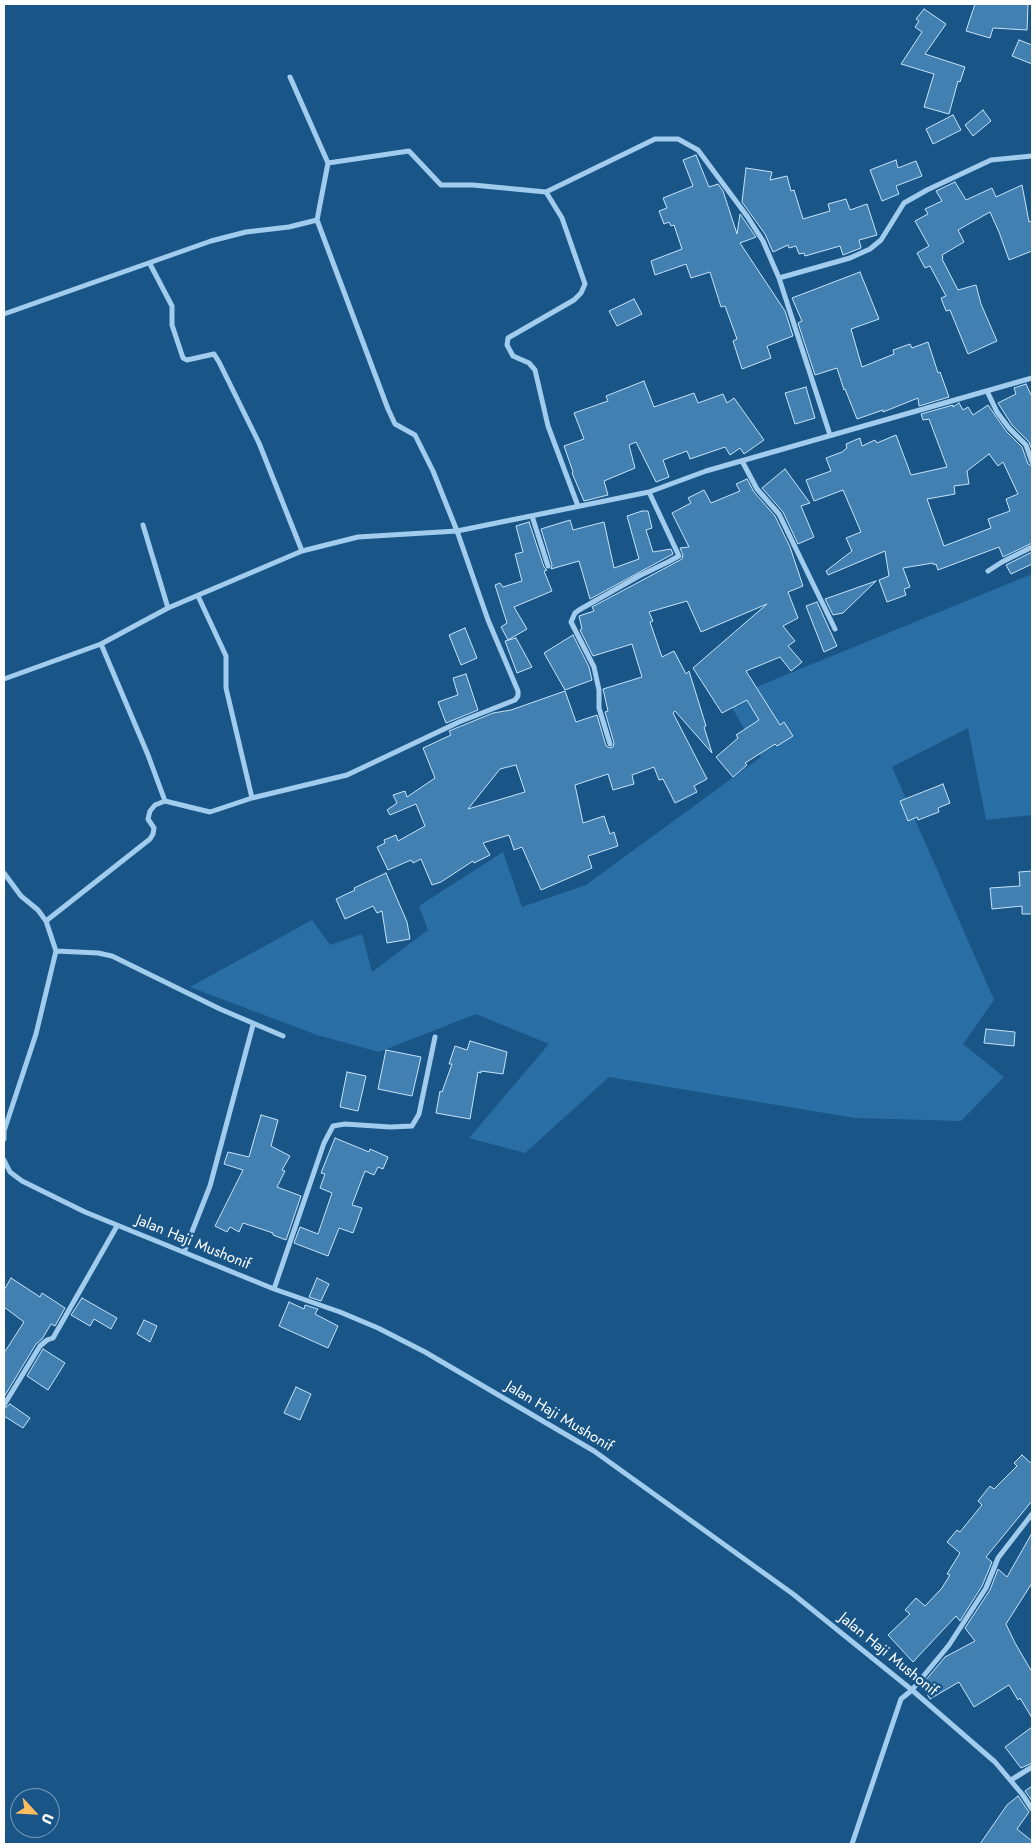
<!DOCTYPE html>
<style>
body{margin:0}
#map{position:relative;width:1036px;height:1848px;overflow:hidden;background:#195687;font-family:Jost,sans-serif}
canvas{display:block}
.frame{position:absolute;inset:0;border:5px solid #fff;pointer-events:none}
.north{position:absolute;left:10px;top:1788px;width:50px;height:50px;box-sizing:border-box;background:#195687;border:1px solid #759ab7;border-radius:50%;rotate:115deg;font-size:14px;font-weight:700;line-height:20px;text-align:center;color:#fff}
.north::after{content:'';display:block;margin:auto;width:18px;height:22px;background:#ffbd5d;clip-path:polygon(50% 0,100% 100%,50% 72%,0 100%)}
</style>
<div id="map">
<canvas width="1036" height="1848"></canvas>
<div class="frame"></div>
<div class="north">U</div>
</div>
<script>
const ctx = document.querySelector('canvas').getContext('2d');
ctx.lineJoin = 'round';
function paint(path, color) { ctx.fillStyle = color; ctx.fill(path, 'evenodd'); }
const toPath = rows => new Path2D(rows.map(r => 'M' + r).join(''));
function trace(path, color, width, dash) { ctx.strokeStyle = color; ctx.lineWidth = width; ctx.lineCap = dash ? 'butt' : 'round'; ctx.setLineDash(dash || []); ctx.stroke(path); }
function write(font, color, halo, rows, align = 'center') {
  ctx.font = font + ' Jost,sans-serif'; ctx.lineWidth = 5; ctx.setLineDash([]); ctx.textBaseline = 'middle'; ctx.strokeStyle = halo; ctx.fillStyle = color; for (const [text, x, y, turn = 0] of rows) {
    ctx.save(); ctx.translate(x, y); ctx.rotate((+turn || 0) * Math.PI / 180); ctx.textAlign = isNaN(turn) ? turn : align; if (halo) ctx.strokeText(text, 0, 0); ctx.fillText(text, 0, 0); ctx.restore();
  }
}
paint(toPath([
 [1032,574,1032,815,986,820,968,728,892,767,994,1000,963,1044,1004,1077,961,1121,855,1118,609,1077,525,1153,469,1138,549,1044,476,1014,379,1052,317,1035,190,987,312,920,330,945,362,934,372,972,428,930,419,906,503,852,522,907,586,885,761,757,727,699]
]), '#296fa5');
const building = toPath([
 [975,4,1028,4,1027,30,993,28,990,38,966,31,975,4],
 [924,9,946,24,925,54,965,67,960,82,958,81,949,114,924,107,934,74,901,64,922,32,915,27,919,21,916,19,924,9],
 [1019,40,1032,45,1032,64,1012,56,1019,40],
 [983,110,991,121,973,136,965,125,983,110],
 [953,115,961,130,933,144,926,129,953,115],
 [696,155,709,187,718,184,723,191,737,234,740,214,756,237,740,243,785,311,793,336,767,346,771,358,742,369,733,341,737,339,725,306,721,307,710,272,691,278,686,264,655,275,651,261,682,249,674,225,671,226,669,222,664,224,659,211,667,208,663,198,693,186,683,160,696,155],
 [896,160,898,168,916,161,922,176,896,186,899,194,882,201,870,170,896,160],
 [746,168,772,172,770,180,787,176,791,191,794,190,803,219,830,211,828,204,846,199,850,210,867,204,877,235,859,240,861,248,843,255,840,246,805,256,804,253,799,254,796,246,789,248,788,245,773,252,765,234,742,202,746,168],
 [955,182,966,200,992,188,996,197,1022,185,1029,222,1032,221,1032,251,1009,260,999,232,990,212,958,230,964,242,942,255,943,258,942,259,958,290,976,285,981,304,997,341,968,354,950,310,946,311,941,298,946,296,930,266,925,268,917,253,929,246,915,221,928,214,925,209,942,201,936,191,955,182],
 [860,272,879,319,851,329,862,367,894,354,893,350,910,344,912,348,928,342,938,373,940,372,949,397,919,406,918,398,883,412,883,410,857,419,845,389,844,390,837,368,815,375,798,323,802,321,792,298,860,272],
 [634,299,642,314,617,326,609,311,634,299],
 [644,381,654,407,694,393,698,403,723,394,727,403,734,398,764,440,744,454,740,448,730,455,725,447,690,459,687,451,663,460,669,477,656,482,636,442,629,445,635,468,604,481,608,495,584,501,572,473,573,472,564,446,584,439,574,413,608,401,606,396,644,381],
 [1026,384,1032,397,1032,450,1029,442,1012,425,998,403,1016,394,1014,388,1026,384],
 [806,387,815,418,795,424,785,393,806,387],
 [959,403,963,410,968,407,973,415,988,405,1006,431,1022,447,1028,464,1032,466,1032,543,1003,557,999,547,938,570,936,564,934,565,933,563,903,568,910,587,904,589,906,595,887,602,879,580,889,576,885,551,828,575,826,571,852,551,846,538,861,532,843,490,814,501,806,480,831,471,826,458,842,452,847,448,846,444,860,438,862,446,875,440,877,443,896,435,911,475,947,467,929,419,923,420,921,414,953,405,953,407,959,403],
 [989,454,998,466,1003,462,1018,494,1006,499,1010,511,988,519,991,528,944,546,927,499,955,494,954,486,969,484,967,471,989,454],
 [785,469,810,503,801,506,814,537,798,544,783,512,762,488,785,469],
 [747,479,754,492,775,516,790,547,803,586,788,592,798,618,783,626,795,641,788,646,802,662,791,671,780,657,746,671,780,725,784,722,793,736,777,746,775,744,745,763,747,765,733,777,716,757,738,738,736,735,759,720,747,700,722,713,693,668,767,604,701,632,687,601,649,612,653,621,650,622,662,657,674,651,686,674,689,671,706,726,704,727,712,753,675,711,673,713,707,779,694,786,697,792,675,803,663,779,659,780,654,767,632,775,634,784,613,790,608,774,575,785,583,823,604,816,610,834,614,832,618,846,588,856,592,868,541,890,522,847,514,850,509,835,483,843,490,855,474,863,473,861,441,882,432,885,421,859,413,863,411,860,388,870,377,847,385,843,384,840,396,835,398,841,425,826,416,804,390,815,387,810,397,803,393,795,405,791,407,797,435,778,423,748,451,735,449,731,493,713,511,710,565,691,576,722,597,715,606,746,610,748,613,747,614,743,605,712,608,711,603,689,642,677,632,644,593,656,580,630,582,629,579,616,594,611,592,607,682,559,683,555,680,548,689,547,672,513,691,503,688,498,704,490,711,503,740,491,736,484,747,479],
 [516,765,525,792,468,809,500,769,516,765],
 [642,511,648,511,652,528,646,530,653,552,671,549,673,554,590,599,579,561,551,569,552,565,541,529,570,520,573,530,604,522,614,568,639,559,627,516,642,511],
 [529,522,544,567,547,570,544,571,552,591,514,607,527,629,508,640,501,627,507,623,495,585,500,583,503,587,522,581,515,554,523,552,516,526,529,522],
 [1032,552,1032,564,1011,574,1006,565,1032,552],
 [876,581,843,613,833,615,825,599,876,581],
 [817,602,837,646,824,652,806,606,817,602],
 [465,628,477,658,461,665,449,635,465,628],
 [573,635,589,667,592,680,565,690,544,653,573,635],
 [516,638,532,667,517,673,505,641,516,638],
 [466,674,478,710,446,723,438,702,458,695,453,678,466,674],
 [943,784,950,803,938,808,939,812,918,820,917,817,908,821,900,801,943,784],
 [1032,871,1032,914,1022,914,1022,906,992,909,990,888,1020,886,1019,872,1032,871],
 [386,873,407,922,410,939,387,943,382,911,377,913,373,906,345,919,336,899,355,890,354,888,386,873],
 [986,1029,1015,1032,1014,1046,984,1043,986,1029],
 [470,1041,507,1052,503,1074,481,1071,481,1073,478,1072,470,1119,436,1113,440,1091,442,1092,452,1064,449,1064,455,1046,467,1050,470,1041],
 [386,1050,421,1057,412,1096,378,1089,386,1050],
 [347,1072,366,1076,358,1111,340,1107,347,1072],
 [261,1115,278,1120,271,1146,290,1156,282,1170,285,1171,277,1187,301,1196,286,1240,273,1235,273,1233,243,1223,239,1232,230,1227,227,1232,215,1226,243,1170,224,1164,228,1152,249,1157,261,1115],
 [335,1138,369,1152,370,1149,388,1157,383,1169,378,1167,374,1175,365,1171,352,1205,362,1208,353,1233,339,1228,328,1256,294,1243,300,1227,318,1234,332,1193,320,1188,325,1174,321,1173,335,1138],
 [11,1278,40,1297,42,1293,65,1308,55,1326,51,1324,42,1339,36,1344,4,1397,4,1353,24,1322,4,1307,4,1290,11,1278],
 [317,1278,329,1284,321,1301,309,1297,317,1278],
 [82,1298,117,1318,111,1329,94,1319,90,1326,71,1315,82,1298],
 [289,1302,304,1309,305,1305,318,1309,315,1314,338,1326,328,1348,279,1326,289,1302],
 [144,1320,157,1326,150,1342,137,1334,144,1320],
 [43,1349,65,1363,48,1390,27,1376,43,1349],
 [296,1387,311,1394,300,1420,284,1413,296,1387],
 [10,1404,30,1418,23,1428,4,1416,4,1409,10,1404],
 [1022,1455,1032,1464,1032,1501,986,1557,992,1562,982,1586,960,1621,956,1616,913,1662,888,1635,910,1614,905,1610,916,1598,925,1606,942,1588,950,1575,947,1574,960,1553,947,1542,957,1530,960,1532,982,1505,978,1501,990,1486,994,1489,1017,1466,1014,1463,1022,1455],
 [1032,1533,1032,1583,1006,1624,1015,1643,1032,1672,1032,1718,1020,1698,1018,1700,1009,1685,974,1707,959,1682,930,1699,922,1685,927,1682,925,1681,945,1657,975,1641,965,1628,990,1590,998,1569,1007,1577,1032,1533],
 [1032,1727,1032,1763,1021,1768,1005,1747,1032,1727],
 [1032,1786,1032,1801,1025,1791,1032,1786],
 [1018,1796,1029,1812,1017,1829,1032,1841,1032,1844,980,1844,1007,1805,1018,1796]
]);
paint(building, '#4280b1');
trace(building, '#c6e3f9', 1);
trace(toPath([
 [328,163,409,151,441,185,473,185,546,192,562,218,585,284,581,293,574,300,508,338,507,345,513,356,529,363,535,370,548,426,578,506],
 [546,192,655,139,678,139,698,150,747,216,763,241,779,278,830,435],
 [150,264,172,306,172,325,183,358,187,360,214,354,219,362,259,443,302,551],
 [779,278,850,258,870,249,881,240,904,203,927,190,991,160,1032,156],
 [4,314,211,241,246,232,289,227,317,220],
 [987,391,997,412,1009,428,1026,445,1032,462],
 [742,461,757,489,779,514,835,629],
 [532,516,548,566],
 [143,525,168,608],
 [988,571,1002,562,1032,547],
 [198,596,226,656,226,688,252,798],
 [101,644,148,755,165,801],
 [4,679,101,644,168,608,302,551,358,537,457,531,649,492,706,471,1032,378],
 [610,744,599,708,599,690,594,667,571,622,575,613,579,610,639,576,668,562,679,556,649,492],
 [4,873,21,896,38,910,46,921,56,951,36,1034,4,1131,4,1139],
 [46,921,150,839,153,834,154,828,148,819,150,811,155,805,165,801,210,812,252,798,347,775,459,722,515,700,518,696,518,691,488,620,457,531,433,471,415,435,395,424,388,409,317,220,328,163,290,77],
 [56,951,98,953,112,956,220,1009,283,1036],
 [4,1160,10,1172,22,1181,85,1212,274,1289,340,1312,378,1328,425,1352,594,1451,793,1594,912,1690,995,1762,1022,1794,1032,1809],
 [184,1252,210,1186,253,1025],
 [274,1289,324,1143,333,1126,345,1124,390,1127,412,1126,419,1114,435,1037],
 [4,1405,40,1346,47,1340,53,1338,117,1226],
 [1011,1780,1032,1767],
 [852,1844,901,1699,912,1690,949,1645,986,1588,998,1558,1032,1514]
]), '#a1cced', 5);
write('15px', '#fff', '#195687', [
 ["Jalan Haji Mushonif",193,1243,22],
 ["Jalan Haji Mushonif",559,1417,31],
 ["Jalan Haji Mushonif",888,1655,39]
]);
</script>
